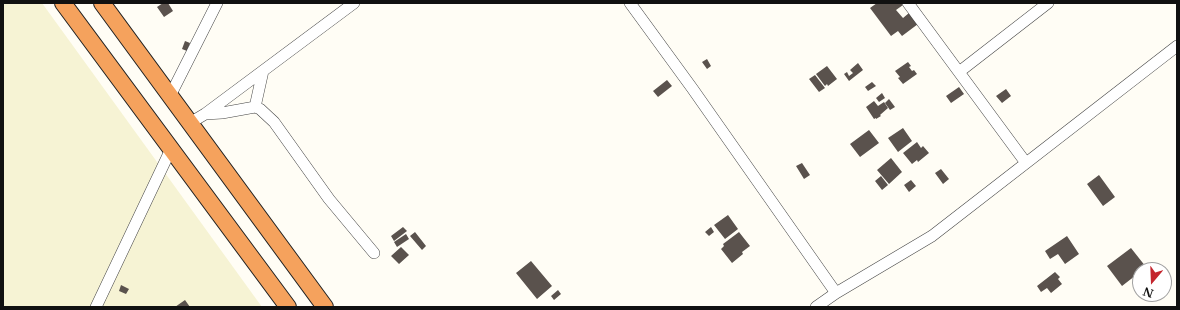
<!DOCTYPE html>
<style>
body{margin:0}
#map{position:relative;width:1180px;height:310px;overflow:hidden;background:#fffdf5;font-family:"Libre Baskerville",serif}
canvas{display:block}
.frame{position:absolute;inset:0;border:4px solid #111;pointer-events:none}
.north{position:absolute;left:1132px;top:262px;width:40px;height:40px;box-sizing:border-box;background:#fff;border:1px solid #a0a0a0;border-radius:50%;rotate:199deg;font-size:11px;font-weight:700;line-height:16px;text-align:center;color:#111}
.north::after{content:'';display:block;margin:auto;width:14px;height:18px;background:#c4262e;clip-path:polygon(50% 0,100% 100%,50% 72%,0 100%)}
</style>
<div id="map">
<canvas width="1180" height="310"></canvas>
<div class="frame"></div>
<div class="north">N</div>
</div>
<script>
const ctx = document.querySelector('canvas').getContext('2d');
ctx.lineJoin = 'round';
function paint(path, color) { ctx.fillStyle = color; ctx.fill(path, 'evenodd'); }
const toPath = rows => new Path2D(rows.map(r => 'M' + r).join(''));
function trace(path, color, width, dash) { ctx.strokeStyle = color; ctx.lineWidth = width; ctx.lineCap = dash ? 'butt' : 'round'; ctx.setLineDash(dash || []); ctx.stroke(path); }
paint(toPath([
 [3,3,42,3,262,307,3,307]
]), '#f6f3d4');
paint(toPath([
 [163,3,168,3,173,11,164,17,157,7],
 [877,3,901,3,903,5,896,10,903,18,909,13,918,24,902,36,898,31,891,36,870,8],
 [185,41,190,43,187,51,182,49],
 [707,59,711,66,707,69,702,62],
 [908,62,911,66,909,67,912,71,914,70,917,74,903,84,898,78,900,77,895,71],
 [858,63,863,70,849,81,844,74,847,72,849,76,853,73,850,70],
 [827,66,837,79,828,86,827,84,825,86,816,74],
 [815,75,825,88,819,92,809,79],
 [667,80,672,86,658,97,653,91],
 [872,82,876,86,868,91,865,87],
 [959,87,964,94,951,103,946,96],
 [1006,89,1011,96,1002,103,996,96],
 [882,93,885,98,879,102,876,98],
 [889,99,895,107,890,110,885,103],
 [874,101,878,106,884,102,888,108,880,115,881,116,876,119,876,118,874,119,866,107],
 [903,128,912,141,898,152,888,138],
 [869,130,879,143,860,157,850,144],
 [917,142,921,148,923,146,929,153,918,162,917,160,912,164,903,153],
 [891,158,902,172,889,184,877,170],
 [802,163,810,175,804,179,796,166],
 [941,169,949,179,943,184,935,173],
 [1099,175,1115,197,1103,206,1087,184],
 [881,176,888,185,882,190,875,181],
 [911,180,916,186,909,192,904,185],
 [728,215,738,229,725,239,714,225],
 [403,227,407,231,394,241,391,236],
 [711,227,714,232,709,236,705,232],
 [415,232,426,246,422,250,410,236],
 [739,232,750,246,742,252,743,254,732,263,721,249,724,246,723,244],
 [406,234,409,239,397,247,394,242],
 [1067,236,1079,254,1065,264,1058,254,1050,259,1045,251],
 [401,247,409,255,399,264,391,256],
 [1131,248,1146,267,1143,270,1140,270,1140,272,1122,286,1107,266],
 [531,261,552,286,537,299,516,273],
 [1055,272,1060,277,1058,279,1062,284,1051,293,1047,288,1041,292,1037,286],
 [121,285,129,289,126,294,119,291],
 [558,290,561,294,554,300,551,296],
 [185,300,190,307,175,307]
]), '#5a524d');
const minor = toPath([
 [630,3,692,88,836,293],
 [908,3,1026,163],
 [959,72,1048,3],
 [170,96,217,3],
 [255,107,263,71],
 [205,114,222,113,255,107,260,109,274,122,329,199,374,253],
 [190,123,205,114,354,3],
 [96,307,171,149],
 [816,307,836,293,932,236,1177,46]
]);
const highway = toPath([
 [63,3,288,307],
 [102,3,325,307]
]);
trace(minor, '#444', 12);
trace(highway, '#222', 18);
trace(minor, '#fff', 11);
trace(highway, '#f5a25d', 16);
</script>
